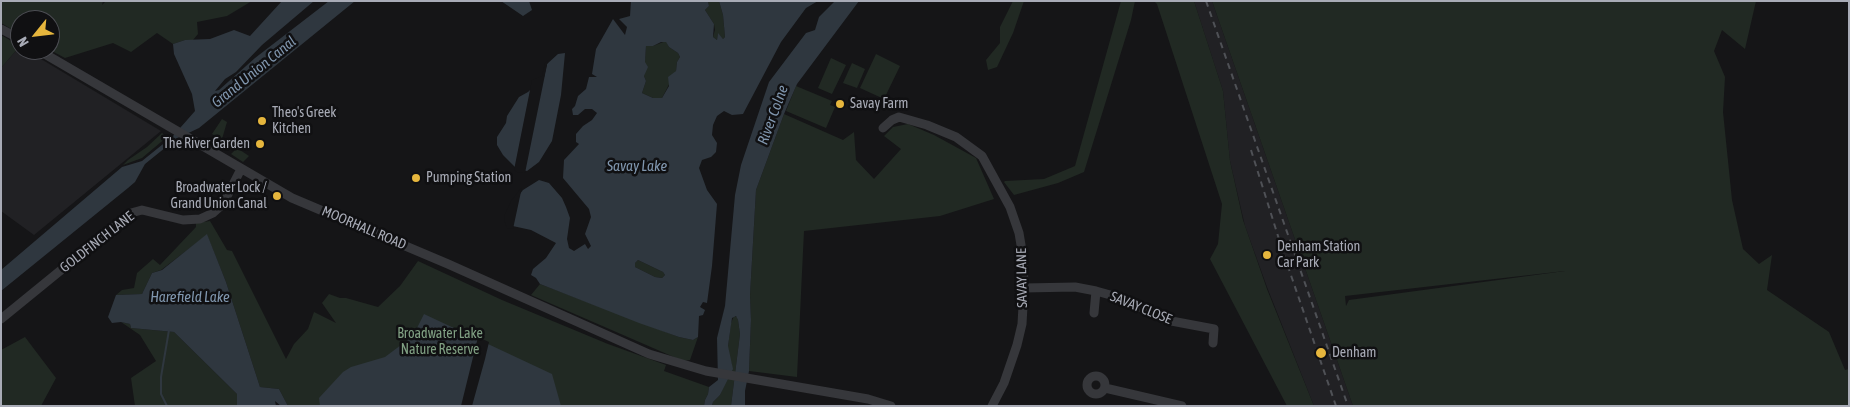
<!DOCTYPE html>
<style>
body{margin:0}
#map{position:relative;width:1850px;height:407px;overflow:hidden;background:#151517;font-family:"Asap Condensed",sans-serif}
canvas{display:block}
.frame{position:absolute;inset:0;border:2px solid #a8abb6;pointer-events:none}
.north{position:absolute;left:10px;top:10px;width:50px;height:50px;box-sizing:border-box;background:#101012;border:1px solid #4d4e54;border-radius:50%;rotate:241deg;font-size:14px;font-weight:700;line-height:20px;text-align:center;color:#a8abb6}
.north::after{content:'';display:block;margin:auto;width:18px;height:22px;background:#e6b63d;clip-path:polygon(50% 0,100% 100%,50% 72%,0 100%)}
</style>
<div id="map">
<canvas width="1850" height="407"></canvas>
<div class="frame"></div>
<div class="north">N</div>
</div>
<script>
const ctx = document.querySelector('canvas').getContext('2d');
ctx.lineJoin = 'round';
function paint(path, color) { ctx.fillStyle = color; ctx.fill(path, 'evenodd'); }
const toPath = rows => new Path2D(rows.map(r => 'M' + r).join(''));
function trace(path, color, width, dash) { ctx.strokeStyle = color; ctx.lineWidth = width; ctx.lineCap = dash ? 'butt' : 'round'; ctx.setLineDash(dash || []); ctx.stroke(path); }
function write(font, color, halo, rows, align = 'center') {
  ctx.font = font + ' "Asap Condensed",sans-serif'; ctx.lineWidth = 5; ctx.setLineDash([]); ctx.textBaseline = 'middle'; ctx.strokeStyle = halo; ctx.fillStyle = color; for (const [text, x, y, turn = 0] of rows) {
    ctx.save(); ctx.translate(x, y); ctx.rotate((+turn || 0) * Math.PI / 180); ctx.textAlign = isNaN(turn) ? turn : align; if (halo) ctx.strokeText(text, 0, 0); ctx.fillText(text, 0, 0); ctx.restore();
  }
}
paint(toPath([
 [1194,1,1212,1,1353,406,1314,406,1267,287,1245,226,1230,161,1223,91],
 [20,46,20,50,26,50,161,131,34,235,1,211,1,68]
]), '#212124');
paint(toPath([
 [1,1,103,1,102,5,106,1,252,1,227,16,197,22,198,34,193,40,185,40,173,44,157,33,131,52,113,43,65,58,50,50,50,20,20,20,20,34,1,23],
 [708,1,719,1,723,15,725,37,723,39,718,34,717,40,713,37,715,30,714,24,705,10,709,6],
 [1013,1,1024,1,1013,33,997,67,988,70,986,60,1000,43,1000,27],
 [1121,1,1135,1,1131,20,1084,172,1058,183,1014,195,1004,182,1005,181,1044,179,1075,166],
 [1154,1,1194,1,1223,91,1230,161,1243,220,1267,289,1314,406,1287,406,1210,259,1218,244,1222,204,1157,4],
 [1212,1,1756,1,1745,49,1722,30,1714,51,1725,77,1723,112,1732,200,1743,249,1759,264,1772,255,1767,290,1829,332,1845,370,1849,369,1849,406,1353,406],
 [1565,271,1349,300,1346,306,1345,296],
 [1,35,20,46,1,68],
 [666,41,669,47,678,53,680,57,677,62,676,71,662,98,653,98,642,93,646,81,644,76,646,45,653,46],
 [876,54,900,66,884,99,860,88],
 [831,58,846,65,832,94,818,88],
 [852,63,865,69,857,88,843,83],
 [796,86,832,101,830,105,835,107,826,128,786,111],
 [784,114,843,140,854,132,856,160,874,179,901,149,884,136,893,127,908,124,934,135,976,158,994,199,940,216,804,231,797,377,749,371,751,320,750,295,756,190],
 [222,119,227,122,222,139,212,134],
 [162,133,167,137,142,158,123,165,128,160,147,147],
 [237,148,249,156,243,162,231,154],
 [210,221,227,250,232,251,286,359,294,344,308,329,314,312,336,323,322,303,329,294,340,298,346,298,378,307,400,286,418,261,502,300,608,344,666,365,664,371,709,387,708,394,705,400,704,406,288,406,279,389,260,387,226,282,207,235,161,270,152,273,142,294,116,295,122,290,134,288,137,273,153,259,160,265,196,227,196,223],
 [638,260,663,272,665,275,662,278,655,277,635,267,635,263],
 [540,284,679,337,693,340,698,337,690,360,683,361,531,295],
 [734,316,737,317,738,320,740,334,731,406,712,406,713,402,720,395,732,365,728,352,728,346,731,323],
 [121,322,130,324,131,328,174,332,237,394,237,406,135,406,131,378,156,361,140,335],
 [25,337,56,378,41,406,1,406,1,350]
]), '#212923');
paint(toPath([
 [282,1,314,1,262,45,236,72,225,79,215,91,219,90,255,58,329,1,355,1,199,128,176,139,145,164,135,182,128,188,1,291,1,270,122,167,142,161,173,136,195,111,192,94,174,54,173,44,185,40,210,39,234,30,250,36],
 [501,1,529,1,532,10,523,16],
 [631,1,708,1,709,6,705,10,714,24,713,37,717,40,718,33,723,39,725,37,723,15,719,1,818,1,806,8,781,42,743,114,732,115,724,111,717,116,713,125,712,135,717,143,716,152,711,157,702,160,699,168,707,190,717,204,712,266,707,303,703,302,700,307,705,310,703,315,699,316,698,337,693,340,679,337,639,323,540,284,536,278,531,275,533,269,546,258,556,243,531,230,508,225,513,203,523,190,539,180,549,183,562,198,566,207,570,218,567,239,569,248,574,251,585,244,588,249,591,246,585,234,591,217,589,209,563,178,564,160,579,144,576,142,576,134,583,126,592,120,597,113,592,109,585,109,578,115,573,115,572,109,575,106,578,96,586,89,589,77,597,77,592,74,596,49,613,19,625,35,627,27,619,19,630,16],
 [661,42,666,42,669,47,678,53,680,57,677,62,676,71,668,77,669,86,662,98,653,98,642,93,646,81,644,76,648,67,645,62,646,46,653,46],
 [638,260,663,272,665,275,662,278,655,277,635,267,635,263],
 [835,1,859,1,797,84,784,114,756,190,750,295,751,320,749,371,745,391,745,406,731,406,740,334,738,320,736,316,732,318,728,346,733,369,720,395,713,402,712,406,704,406,705,400,708,394,709,387,718,380,717,338,725,306,735,195,741,165,769,82,806,33,815,30,819,17],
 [565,53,561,95,552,141,539,162,527,171,517,169,503,155,497,145,497,137,506,123,507,116,519,97,528,92,544,77,547,64,558,54],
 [207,234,226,282,260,387,279,389,288,406,281,406,275,401,276,406,237,406,237,394,174,332,131,328,130,324,121,322,112,323,108,317,116,295,142,294,152,273,162,270],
 [424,314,552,374,561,406,320,406,319,398,343,372,351,367,385,357,413,336]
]), '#2f373f');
paint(toPath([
 [548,60,525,173,517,172,514,170,532,80,542,76,545,63],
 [522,187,513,229,507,228,504,220,505,214,511,201],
 [478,337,489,342,485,359,472,406,461,406]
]), '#151517');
trace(toPath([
 [167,406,161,394,161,377,169,330]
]), '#2f373f', 2);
trace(toPath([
 [1,29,20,39],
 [38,50,292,198,448,264,649,354,706,371,868,399,891,406],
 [883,128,892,120,899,117,927,125,956,137,982,156,1010,207,1019,233,1023,257,1024,288,1022,324,1017,345,1004,383,992,406],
 [1024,288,1075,287,1096,291,1121,298,1166,320,1214,329,1213,343],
 [1094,313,1096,291],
 [1,319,131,213,142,210,183,220,200,219,213,213,223,204,241,169],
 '1087 385a9 9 0 1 1 18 0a9 9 0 1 1-18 0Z',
 [1105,388,1182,406]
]), '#36373b', 9);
trace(toPath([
 [1206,1,1348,406],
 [1251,150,1284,255,1336,406]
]), '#4f5156', 2, [6, 5]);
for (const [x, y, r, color] of [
 [840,104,5,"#e6b63d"],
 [262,121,5,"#e6b63d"],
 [260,144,5,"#e6b63d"],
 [416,178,5,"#e6b63d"],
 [277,196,5,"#e6b63d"],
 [1267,255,5,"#e6b63d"],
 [1321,353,6,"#e6b63d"]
]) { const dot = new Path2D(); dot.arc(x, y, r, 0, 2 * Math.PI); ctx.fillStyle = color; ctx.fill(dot); trace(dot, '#101012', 2); }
write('14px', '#a8abb6', '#101012', [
 ["Savay Farm",850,104],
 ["Theo's Greek",272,113],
 ["Kitchen",272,129],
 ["The River Garden",250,144,"right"],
 ["Pumping Station",426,178],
 ["Broadwater Lock /",267,188,"right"],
 ["Grand Union Canal",267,204,"right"],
 ["Denham Station",1277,247],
 ["Car Park",1277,263],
 ["Denham",1332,353]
], 'left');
write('14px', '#a8abb6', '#101012', [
 ["MOORHALL ROAD",364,228,23],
 ["GOLDFINCH LANE",97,242,-38],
 ["SAVAY LANE",1022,278,-91],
 ["SAVAY CLOSE",1141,308,22]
]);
write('14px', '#80a083', '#101012', [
 ["Broadwater Lake",440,334],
 ["Nature Reserve",440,350]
]);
write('italic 15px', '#8197af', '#101012', [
 ["Grand Union Canal",254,72,-39],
 ["River Colne",773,115,-70],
 ["Savay Lake",637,166],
 ["Harefield Lake",190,297]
]);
</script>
